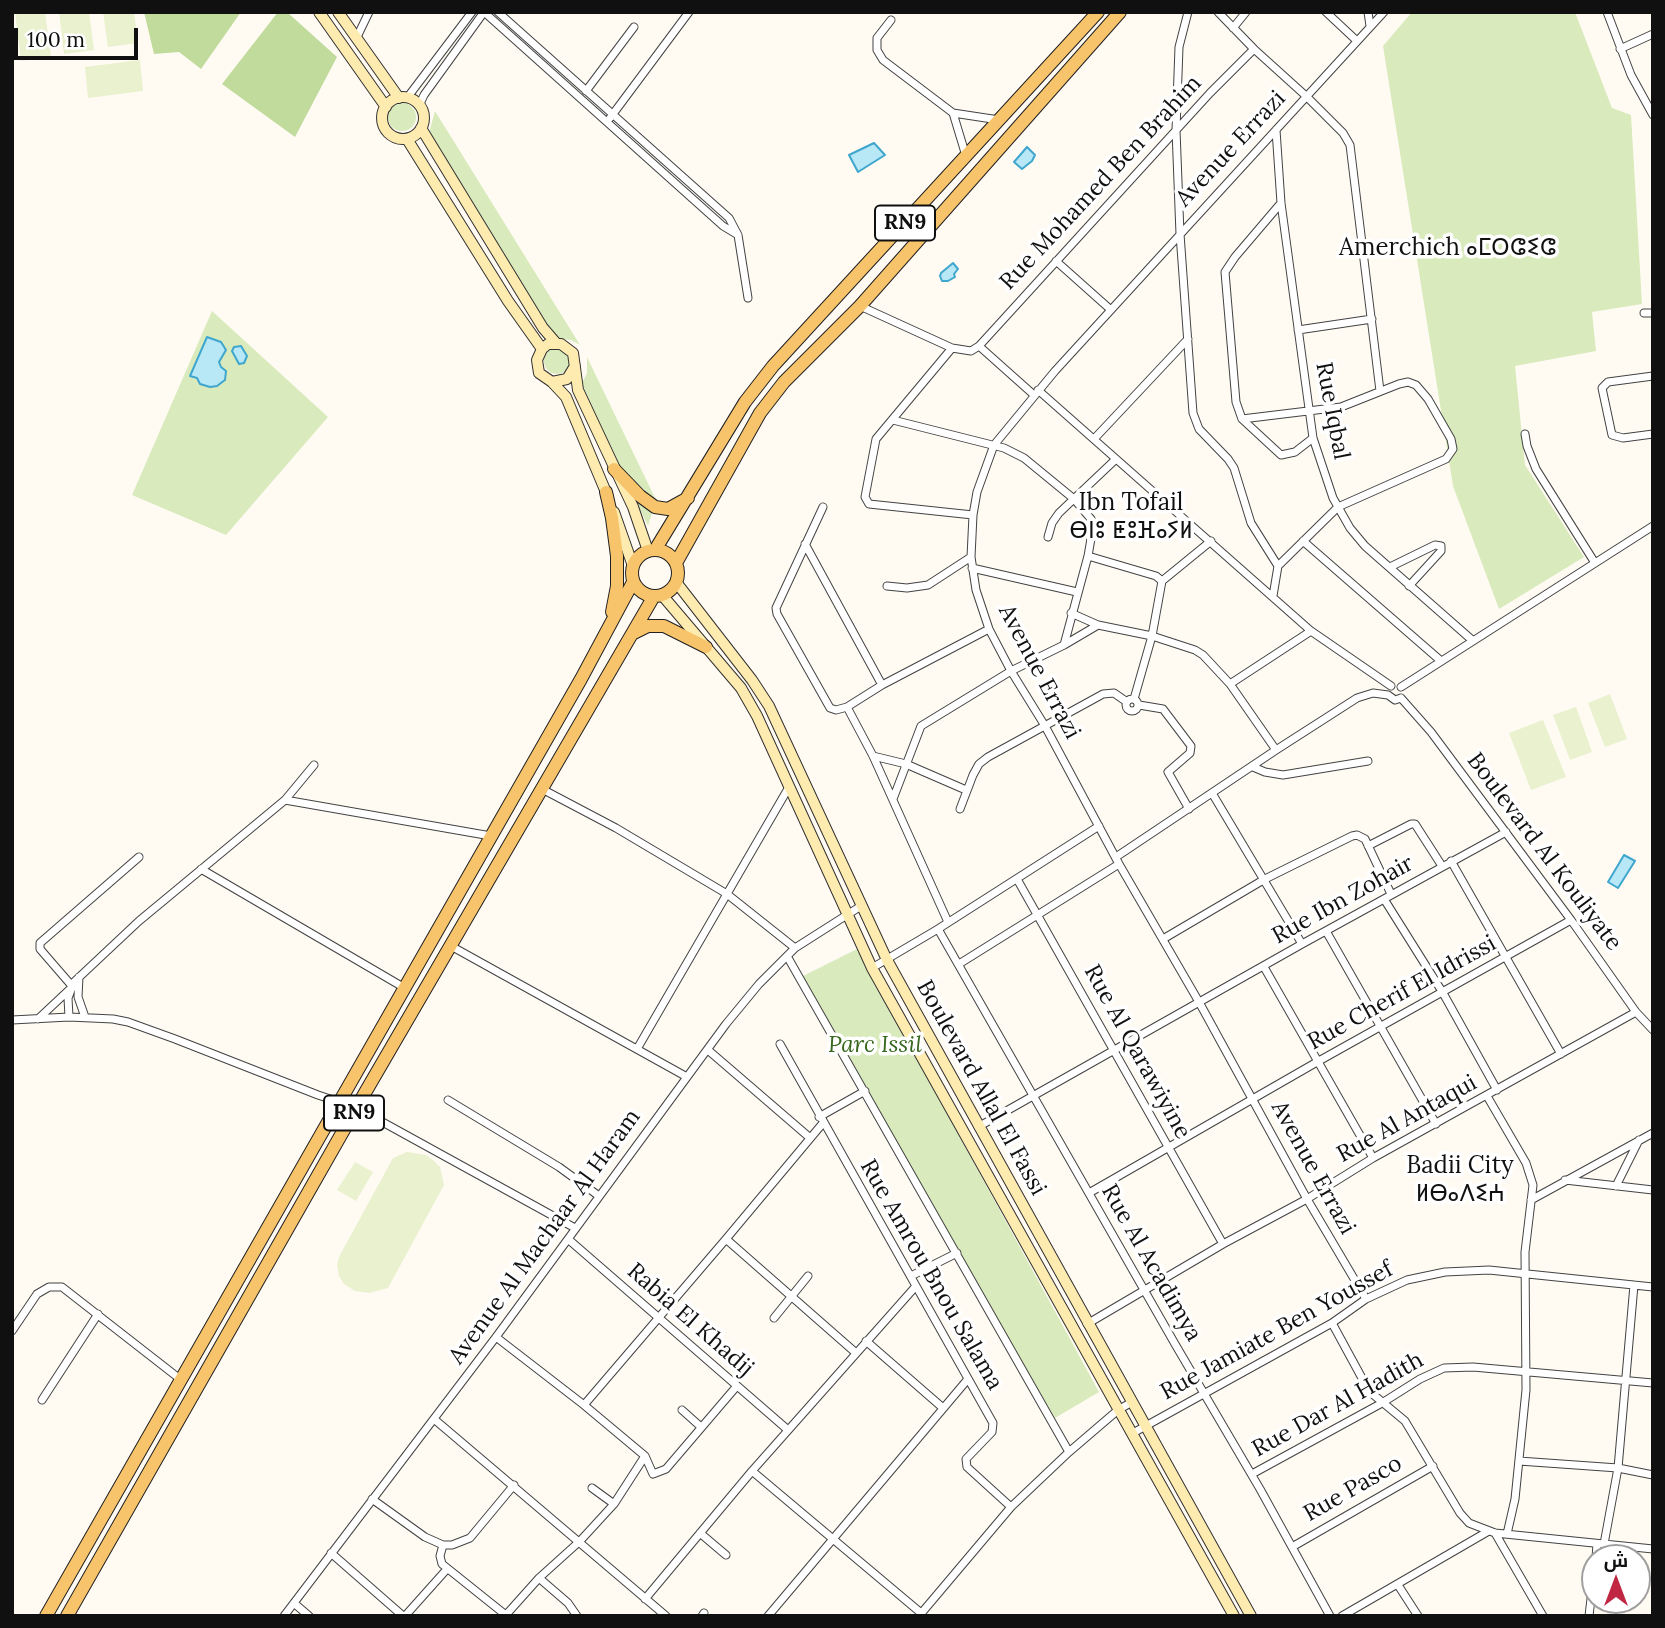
<!DOCTYPE html>
<meta charset="utf-8">
<style>
body{margin:0}
#map{position:relative;width:1665px;height:1628px;overflow:hidden;background:#fffbf3;font-family:Lora,Cairo,serif}
canvas{display:block}
.frame{position:absolute;inset:0;border:14px solid #101010;pointer-events:none}
.north{position:absolute;left:1581px;top:1544px;width:70px;height:70px;box-sizing:border-box;background:#fff;border:2px solid #9f9f9f;border-radius:50%;rotate:0deg;font-size:19px;font-weight:700;line-height:28px;text-align:center;color:#101010}
.north::after{content:'';display:block;margin:auto;width:24px;height:32px;background:#c02742;clip-path:polygon(50% 0,100% 100%,50% 72%,0 100%)}
.scale{position:absolute;left:14px;top:28px;width:124px;height:32px;box-sizing:border-box;border:4px solid #101010;border-top:0;padding-left:9px;font-size:21px;line-height:24px;white-space:nowrap;color:#101010;-webkit-text-stroke:5px #fff;paint-order:stroke}
</style>
<div id="map">
<canvas width="1665" height="1628"></canvas>
<div class="frame"></div>
<div class="north">ش</div>
<div class="scale">100 m</div>
</div>
<script>
const ctx = document.querySelector('canvas').getContext('2d');
ctx.lineJoin = 'round';
function paint(path, color) { ctx.fillStyle = color; ctx.fill(path, 'evenodd'); }
const toPath = rows => new Path2D(rows.map(r => 'M' + r).join(''));
function trace(path, color, width, dash) { ctx.strokeStyle = color; ctx.lineWidth = width; ctx.lineCap = dash ? 'butt' : 'round'; ctx.setLineDash(dash || []); ctx.stroke(path); }
function write(font, color, halo, rows, align = 'center') {
  ctx.font = font + ' Lora,"Noto Sans Tifinagh",serif'; ctx.lineWidth = 7; ctx.setLineDash([]); ctx.textBaseline = 'middle'; ctx.strokeStyle = halo; ctx.fillStyle = color; for (const [text, x, y, turn = 0] of rows) {
    ctx.save(); ctx.translate(x, y); ctx.rotate((+turn || 0) * Math.PI / 180); ctx.textAlign = isNaN(turn) ? turn : align; if (halo) ctx.strokeText(text, 0, 0); ctx.fillText(text, 0, 0); ctx.restore();
  }
}
paint(toPath([
 [1412,12,1575,12,1612,108,1631,115,1642,304,1592,312,1596,351,1515,366,1525,465,1584,557,1499,609,1453,486,1383,46],
 '388 117a14 14 0 1 1 28 0a14 14 0 1 1-28 0Z',
 [435,111,580,345,571,340,555,338,429,133],
 [212,311,328,417,226,535,132,495],
 '544 361a13 13 0 1 1 26 0a13 13 0 1 1-26 0Z',
 [587,357,656,500,648,526,581,385,587,373],
 [857,949,1099,1392,1055,1418,916,1181,803,976]
]), '#d9eabc');
paint(toPath([
 [144,12,241,12,201,69,179,52,154,54],
 [278,12,287,12,337,57,295,137,222,84]
]), '#c0db9b');
paint(toPath([
 [15,12,45,12,51,57,21,61],
 [59,12,89,12,94,50,64,54],
 [103,12,134,12,138,43,108,47],
 [140,60,143,91,88,98,85,67],
 [1610,694,1627,739,1605,747,1588,703],
 [1576,707,1592,752,1570,760,1553,715],
 [1543,720,1566,777,1531,790,1509,733],
 [407,1152,426,1155,434,1161,440,1167,444,1185,388,1288,369,1293,355,1291,344,1284,339,1276,337,1264,340,1255,393,1158],
 [355,1162,373,1172,356,1201,337,1190]
]), '#e9f1ce');
const water = toPath([
 [874,143,885,155,858,172,849,155,874,143],
 [1027,147,1035,155,1032,161,1022,169,1014,162,1027,147],
 [953,263,958,269,954,274,955,277,948,281,942,281,940,276,941,273,953,263],
 [207,337,221,342,226,350,219,362,221,367,226,371,225,380,217,386,210,387,200,384,197,378,190,376,207,337],
 [241,346,247,356,244,363,239,364,232,351,234,347,241,346],
 [1624,855,1635,861,1618,888,1608,882,1624,855]
]);
paint(water, '#b8e7f6');
trace(water, '#3fa6cd', 2);
const street = toPath([
 [498,12,729,218,738,235,748,298],
 [1188,12,1179,47,1176,130,1180,234,1193,413,1199,429,1228,459,1234,468,1251,523,1278,566,1273,596],
 [1218,12,1254,49,1306,96,1343,133,1350,145,1380,391],
 [1326,12,1357,41],
 [1368,12,1370,26],
 [1607,12,1631,75,1653,115],
 [891,20,877,38,877,50,883,60,953,113,999,120],
 [1233,28,1246,12],
 [357,37,369,12],
 [1620,49,1653,34],
 [586,91,634,27],
 [407,98,472,12],
 [419,106,424,95,484,12,723,226,738,235],
 [953,113,966,156],
 [610,118,689,12],
 [1276,130,1281,203,1313,438,1333,498,1350,528,1365,546,1472,640],
 [1056,261,1111,310],
 [860,306,952,348,971,351,979,346,1034,395],
 [1644,313,1653,313],
 [1298,330,1372,319],
 [979,346,1210,93,1254,49],
 [952,348,876,439,865,497,869,504,973,515],
 [1653,376,1608,382,1602,388,1612,435,1623,438,1653,434],
 [1038,390,1311,631,1391,686],
 [1242,419,1281,455,1295,452,1313,438],
 [893,420,1004,448,1024,458,1074,499,1091,519,1093,527,1088,556,1064,645,1011,671,921,726,893,799],
 [1525,434,1527,446,1536,469,1595,563],
 [1094,439,1188,339],
 [823,507,776,608,777,614,830,708,836,710,847,707,882,685,989,629],
 [1048,537,1052,523,1059,513,1116,459],
 [1303,541,1441,661],
 [805,544,882,685],
 [1088,556,1156,576,1162,581,1152,636,1134,699],
 [1278,566,1338,507,1446,459,1453,449,1451,439,1428,399,1416,385,1408,382,1399,384,1341,407,1242,419,1236,402,1225,272,1235,257,1281,203],
 [1390,567,1435,545,1441,546,1441,551,1409,586],
 [972,568,1077,592],
 [1162,581,1211,541],
 [887,586,907,588,928,585,971,557],
 [1071,613,1098,625,1152,636,1195,650,1203,655,1230,684,1276,750],
 [1064,645,1098,625],
 [1230,684,1311,631],
 [1401,687,1653,526],
 [1401,698,1431,732,1571,920,1636,1012,1653,1030],
 '1126 705a6 6 0 1 1 12 0a6 6 0 1 1-12 0Z',
 [1139,705,1163,709,1191,746,1190,753,1168,772,1189,809],
 [847,707,873,756,948,922],
 [873,756,906,764,966,790],
 [1253,767,1265,772,1283,775,1368,761],
 [542,789,616,828,727,894,795,948],
 [1212,793,1302,944],
 [285,800,491,836],
 [960,809,973,775,979,764,988,757,1103,694,1114,693,1127,702],
 [1368,846,1411,824,1415,824,1442,866],
 [1116,857,1276,750,1357,698,1373,693,1388,695,1395,700,1401,698],
 [1451,861,1561,1054],
 [201,869,403,987],
 [1017,879,1223,1244],
 [1384,899,1443,993,1497,1090],
 [938,929,1175,1344,1260,1489,1330,1616],
 [1326,931,1436,1124],
 [1163,939,1265,879,1352,836,1357,835,1365,839,1391,894],
 [451,946,687,1077],
 [787,956,1069,1452],
 [959,964,1119,864],
 [1264,967,1373,1158],
 [872,968,938,929,1099,826],
 [79,977,78,997,85,1017],
 [72,986,40,949,40,943,139,857],
 [69,1017,68,998,74,982,139,921,285,800,314,765],
 [38,1019,70,989],
 [12,1020,69,1017,113,1019,128,1022,175,1039,318,1095,357,1108,575,1228],
 [780,1044,993,1423,992,1432,966,1459,967,1467,1011,1507],
 [637,1049,789,787],
 [708,1050,809,1137],
 [1487,1096,1526,1163,1533,1185,1525,1252,1526,1390,1515,1499,1507,1534],
 [448,1100,559,1167,599,1196],
 [819,1117,865,1091],
 [978,1127,1302,944,1506,832],
 [1565,1180,1653,1190],
 [1616,1186,1639,1140],
 [1089,1193,1317,1062,1571,920],
 [1531,1200,1653,1133],
 [568,1239,788,1430],
 [726,1239,856,1353],
 [911,1276,957,1253],
 [1366,1299,1307,1199,1199,1002,1119,864,1045,726,1011,671,989,629,976,590,971,557,973,515,977,492,994,445,1055,371,1384,12],
 [774,1318,808,1276],
 [1332,1323,1369,1391,1405,1421,1460,1513,1469,1523,1495,1533,1653,1549],
 [1087,1324,1223,1244,1307,1199,1373,1158,1636,1012],
 [12,1331,37,1294,49,1287,62,1287,180,1379],
 [496,1337,584,1405,645,1456,653,1474,666,1469,736,1387],
 [866,1341,943,1408],
 [42,1400,98,1314],
 [584,1405,726,1239,823,1123],
 [682,1410,701,1427],
 [434,1419,666,1616],
 [1133,1433,1332,1323,1366,1299,1407,1280,1445,1272,1489,1270,1653,1287],
 [1519,1461,1618,1468,1653,1475],
 [752,1471,921,1613],
 [1252,1474,1382,1403,1420,1379,1444,1368,1473,1367,1653,1383],
 [592,1488,614,1504],
 [372,1499,425,1537,443,1545,452,1545,470,1538,514,1485],
 [700,1533,726,1555],
 [1495,1533,1543,1616],
 [1604,1544,1618,1468,1634,1285],
 [443,1545,440,1556,442,1564,507,1616],
 [1292,1547,1433,1466],
 [331,1553,403,1616],
 [1596,1558,1597,1544],
 [539,1578,568,1603,577,1616],
 [1398,1585,1418,1616],
 [645,1599,752,1471,916,1286],
 [295,1604,309,1616],
 [284,1616,496,1337,726,1024,759,984,795,948,861,906],
 [405,1616,447,1569],
 [505,1616,539,1578,580,1541,614,1504,645,1456],
 [702,1616,704,1613],
 [768,1616,968,1379],
 [919,1616,1011,1507,1069,1452,1118,1410,1132,1402],
 [1342,1616,1487,1532],
 [1589,1616,1595,1564]
]);
const secondary = toPath([
 [319,12,386,107],
 [338,12,399,98],
 '382 118a21 21 0 1 1 42 0a21 21 0 1 1-42 0Z',
 [421,128,543,328,556,343],
 [407,139,508,301,542,349],
 [552,382,567,379,575,366],
 [608,497,566,397,552,382,539,373,537,360,542,349,548,344,561,344,573,353,578,390,633,507,648,551],
 [614,512,633,566],
 [676,582,752,680,769,706,887,960,1251,1616],
 [662,595,741,688,757,716,872,968,1234,1616]
]);
const primary = toPath([
 [614,469,640,496,655,507,668,509,688,498],
 [606,492,612,518,617,556,617,586,612,612],
 [655,550,745,402,773,366,1098,12],
 '632 573a23 23 0 1 1 46 0a23 23 0 1 1-46 0Z',
 [676,563,760,413,784,382,860,306,1120,12],
 [634,633,648,626,664,626,706,647],
 [46,1616,581,679,633,582],
 [67,1616,366,1091,654,596]
]);
trace(street, '#434343', 9);
trace(secondary, '#323232', 12);
trace(primary, '#212121', 14);
trace(street, '#fff', 7);
trace(secondary, '#feebaf', 10);
trace(primary, '#f7c46b', 12);
for (const [x, y, w] of [
 [905,223,60],
 [354,1113,60]
]) { const box = new Path2D(); box.roundRect(x - w / 2, y - 17.5, w, 35, 5); ctx.fillStyle = '#fff'; ctx.fill(box); trace(box, '#101010', 2); }
write('bold 21px', '#101010', null, [
 ["RN9",905,223],
 ["RN9",354,1113]
]);
write('23px', '#101010', '#fff', [
 ["Avenue Errazi",1231,149,-47],
 ["Rue Mohamed Ben Brahim",1101,183,-47],
 ["Rue Iqbal",1332,411,79],
 ["Avenue Errazi",1039,672,62],
 ["Boulevard Al Kouliyate",1544,852,53],
 ["Rue Ibn Zohair",1343,900,-29],
 ["Rue Cherif El Idrissi",1402,993,-29],
 ["Rue Al Qarawiyine",1137,1052,61],
 ["Boulevard Allal El Fassi",981,1088,61],
 ["Rue Al Antaqui",1407,1119,-29],
 ["Avenue Errazi",1313,1168,61],
 ["Avenue Al Machaar Al Haram",545,1237,-54],
 ["Rue Al Acadimya",1151,1263,60],
 ["Rue Amrou Bnou Salama",931,1275,60],
 ["Rabia El Khadij",690,1320,41],
 ["Rue Jamiate Ben Youssef",1277,1331,-29],
 ["Rue Dar Al Hadith",1338,1405,-29],
 ["Rue Pasco",1353,1489,-30]
]);
write('italic 23px', '#38681f', '#fff', [
 ["Parc Issil",875,1045]
]);
write('24px', '#101010', '#fff', [
 ["Amerchich ⴰⵎⵔⵛⵉⵛ",1448,248],
 ["Ibn Tofail",1131,503],
 ["ⴱⵏⵓ ⵟⵓⴼⴰⵢⵍ",1131,531],
 ["Badii City",1460,1166],
 ["ⵍⴱⴰⴷⵉⵄ",1460,1194]
]);
</script>
